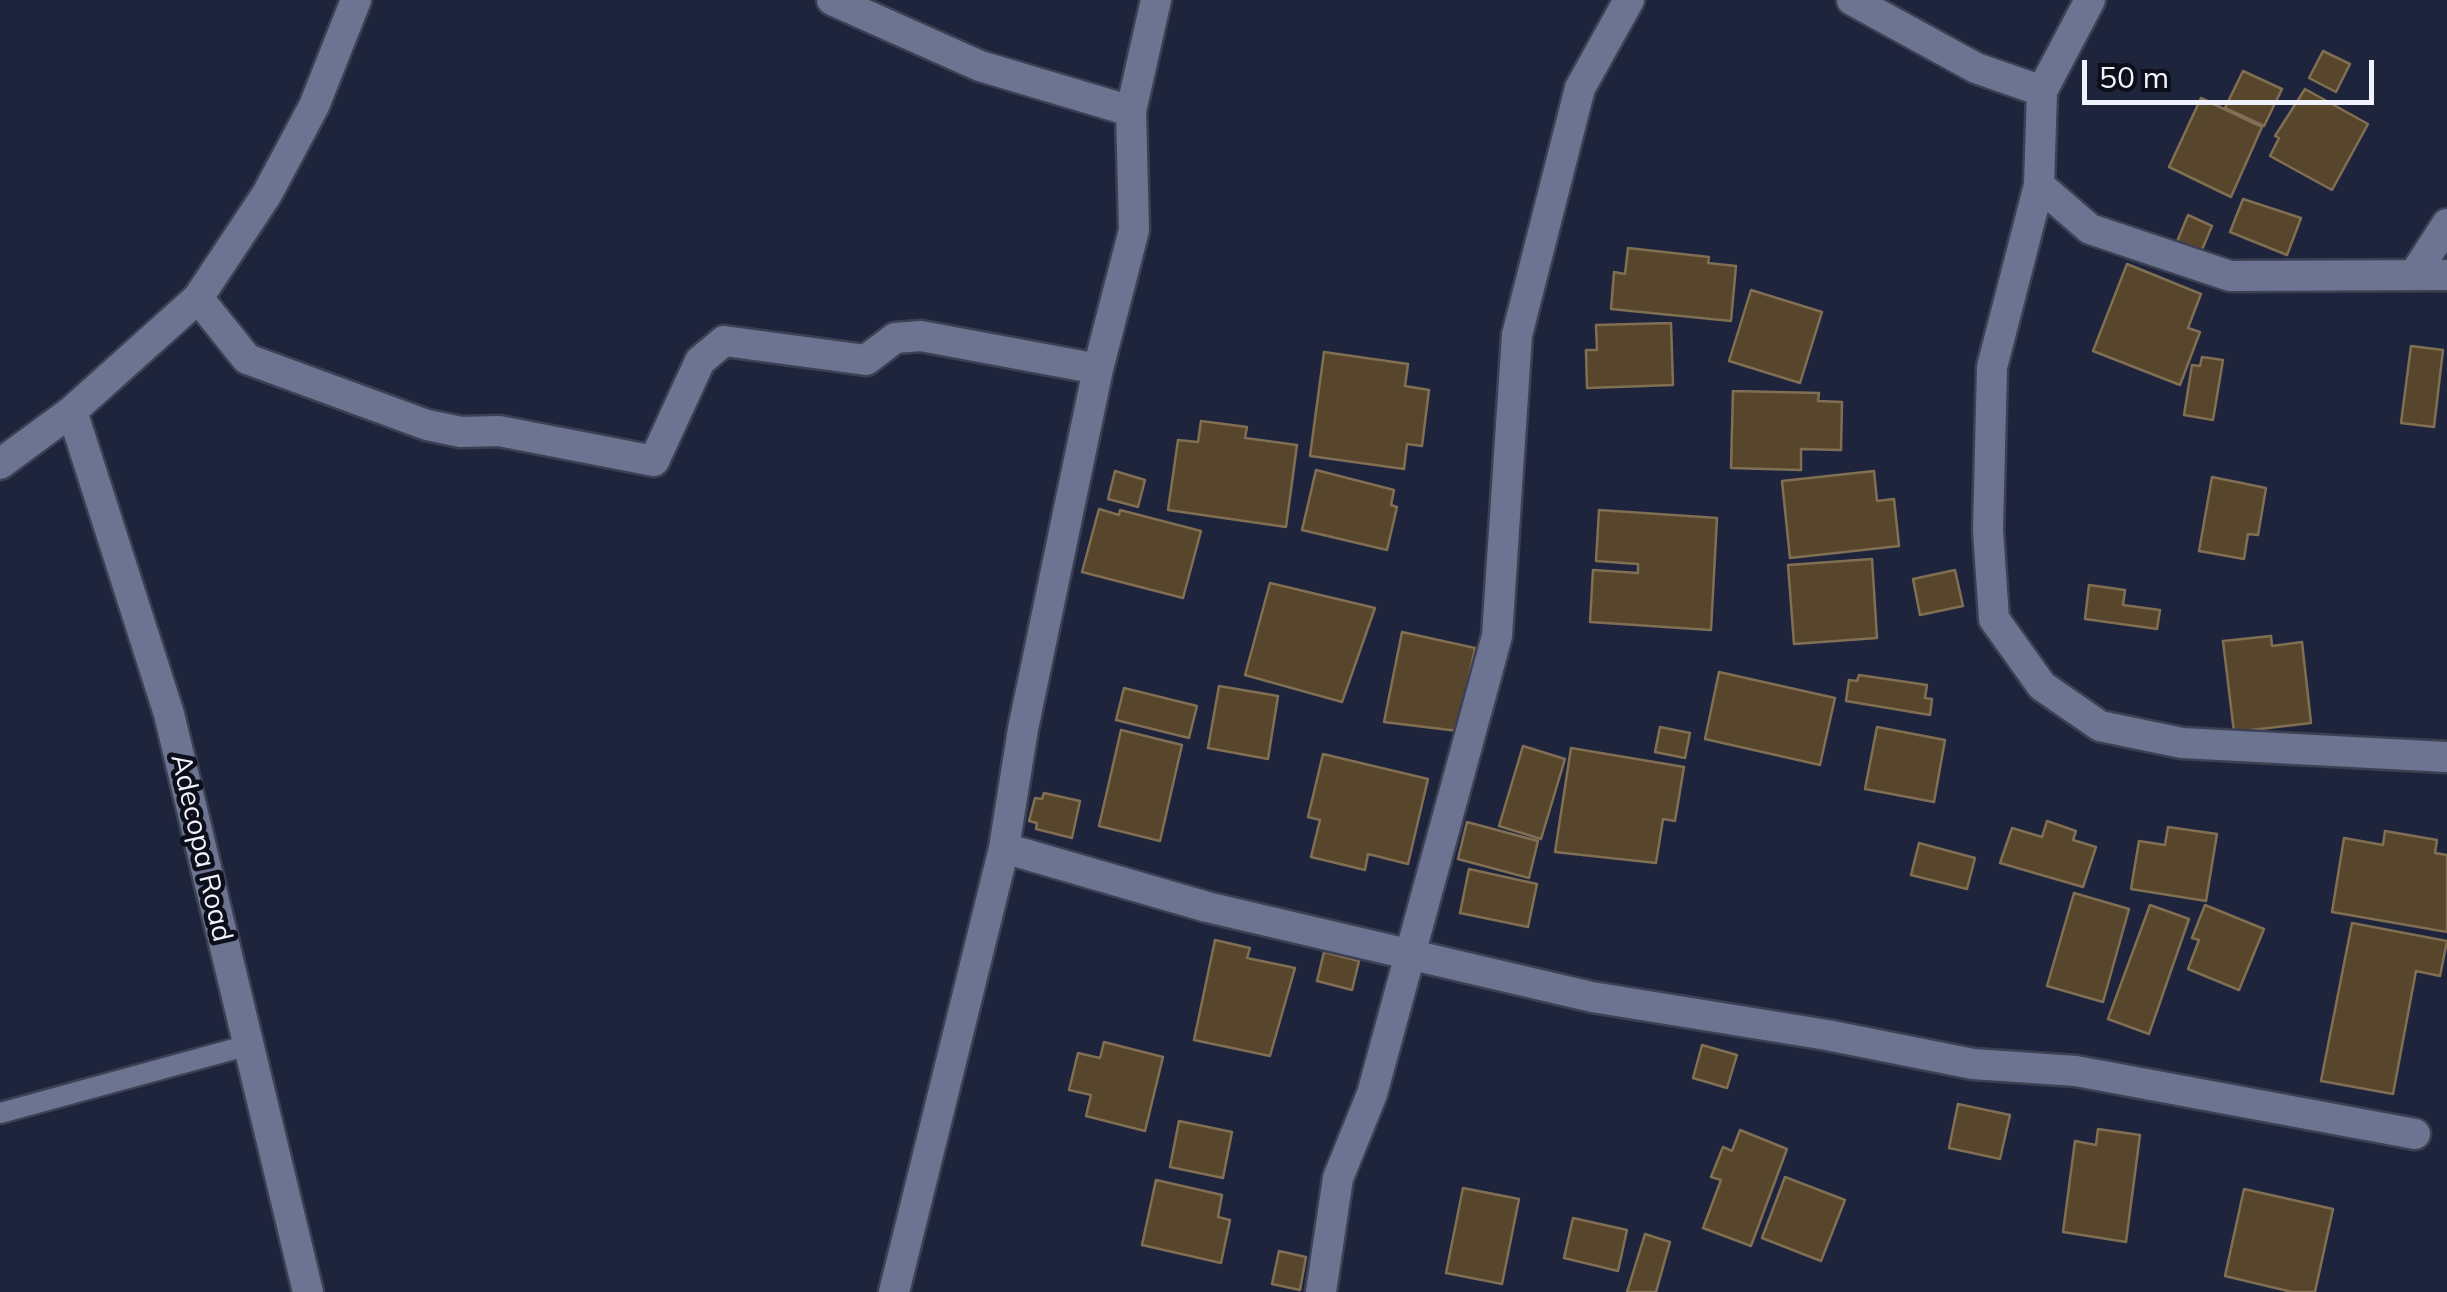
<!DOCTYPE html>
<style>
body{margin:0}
#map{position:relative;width:2447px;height:1292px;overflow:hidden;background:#1f243d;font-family:Mulish,sans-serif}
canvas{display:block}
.scale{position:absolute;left:2082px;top:60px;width:292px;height:45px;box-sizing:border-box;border:5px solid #f0f3fd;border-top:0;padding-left:12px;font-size:30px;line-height:35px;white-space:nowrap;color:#f0f3fd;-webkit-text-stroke:8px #0c0e19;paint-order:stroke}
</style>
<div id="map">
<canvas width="2447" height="1292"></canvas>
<div class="scale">50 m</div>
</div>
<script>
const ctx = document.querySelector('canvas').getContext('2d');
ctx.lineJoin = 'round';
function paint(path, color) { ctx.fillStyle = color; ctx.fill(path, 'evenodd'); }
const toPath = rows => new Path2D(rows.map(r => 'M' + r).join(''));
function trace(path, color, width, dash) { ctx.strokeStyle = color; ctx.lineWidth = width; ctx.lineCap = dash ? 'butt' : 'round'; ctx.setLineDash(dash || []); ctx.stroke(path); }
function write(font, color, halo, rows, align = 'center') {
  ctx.font = font + ' Mulish,sans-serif'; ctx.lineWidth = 9; ctx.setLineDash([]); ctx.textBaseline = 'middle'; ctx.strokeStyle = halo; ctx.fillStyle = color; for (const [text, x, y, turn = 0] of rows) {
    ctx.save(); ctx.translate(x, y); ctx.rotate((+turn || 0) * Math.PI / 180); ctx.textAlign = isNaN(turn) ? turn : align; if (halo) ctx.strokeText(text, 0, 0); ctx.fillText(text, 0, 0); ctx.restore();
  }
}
const building = toPath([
 [2323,51,2350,64,2336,92,2309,78,2323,51],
 [2243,71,2282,89,2264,126,2225,108,2243,71],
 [2305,89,2368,124,2332,190,2270,156,2279,138,2275,136,2305,89],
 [2201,98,2262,127,2231,197,2169,167,2201,98],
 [2243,199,2301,218,2287,255,2230,232,2243,199],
 [2188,215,2212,226,2198,259,2174,249,2188,215],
 [1628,248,1709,257,1708,263,1736,266,1731,321,1611,309,1614,272,1625,274,1628,248],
 [2127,264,2201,294,2188,328,2200,332,2180,385,2093,351,2127,264],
 [1751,290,1822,312,1800,383,1729,361,1751,290],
 [1671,323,1673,385,1587,388,1586,350,1597,350,1596,325,1671,323],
 [2411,346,2443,350,2434,427,2401,423,2411,346],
 [1324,352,1408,364,1405,386,1429,390,1422,446,1407,444,1404,469,1310,456,1324,352],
 [2202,357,2223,360,2213,420,2184,415,2192,365,2200,366,2202,357],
 [1733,391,1819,393,1818,401,1842,402,1841,450,1801,449,1801,470,1731,468,1733,391],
 [1201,421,1247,427,1245,438,1297,445,1286,527,1168,510,1178,440,1198,442,1201,421],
 [1316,470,1394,490,1391,505,1397,507,1387,550,1302,530,1316,470],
 [1115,471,1145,480,1138,507,1108,499,1115,471],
 [1874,471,1877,501,1894,499,1899,546,1790,558,1782,481,1874,471],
 [2212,477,2266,488,2258,535,2248,534,2244,559,2199,551,2212,477],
 [1099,509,1119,515,1120,510,1201,531,1183,598,1082,572,1099,509],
 [1599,510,1717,518,1711,630,1590,622,1593,570,1638,573,1638,564,1596,561,1599,510],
 [1872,559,1877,638,1794,644,1788,565,1872,559],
 [1955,570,1963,606,1920,615,1913,579,1955,570],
 [1270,583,1375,608,1342,702,1245,675,1270,583],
 [2089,585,2125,590,2123,605,2160,610,2157,629,2085,619,2089,585],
 [1402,632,1475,648,1458,731,1384,722,1402,632],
 [2271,636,2272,646,2302,642,2311,723,2234,732,2223,641,2271,636],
 [1719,672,1835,698,1820,765,1705,739,1719,672],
 [1859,675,1927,685,1925,698,1932,699,1930,715,1846,701,1849,680,1857,681,1859,675],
 [1219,686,1278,696,1268,759,1208,748,1219,686],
 [1124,688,1197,706,1189,738,1116,720,1124,688],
 [1660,727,1690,733,1685,758,1655,752,1660,727],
 [1877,727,1945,740,1934,802,1865,789,1877,727],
 [1121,730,1182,745,1160,841,1099,826,1121,730],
 [1523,746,1565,759,1541,839,1499,826,1523,746],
 [1571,748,1684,767,1675,821,1663,819,1656,863,1555,852,1571,748],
 [1323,754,1428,779,1408,864,1368,854,1365,870,1311,857,1320,820,1308,817,1323,754],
 [1044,793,1080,801,1072,838,1036,829,1037,823,1029,821,1035,798,1042,799,1044,793],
 [2047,821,2076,831,2073,840,2096,847,2083,887,2000,863,2012,828,2042,837,2047,821],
 [1467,822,1538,841,1529,878,1458,859,1467,822],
 [2168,827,2217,834,2206,901,2131,889,2139,841,2165,845,2168,827],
 [2385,831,2437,840,2435,853,2447,855,2447,932,2332,912,2344,838,2383,845,2385,831],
 [1919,843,1975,858,1967,889,1911,875,1919,843],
 [1469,869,1537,884,1528,927,1460,913,1469,869],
 [2074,893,2129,909,2103,1002,2047,986,2074,893],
 [2150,905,2189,919,2149,1034,2108,1019,2150,905],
 [2205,905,2264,929,2239,990,2188,969,2199,940,2192,938,2205,905],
 [2352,923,2447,941,2440,976,2416,971,2393,1094,2321,1081,2352,923],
 [1215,940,1250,948,1247,958,1295,968,1270,1056,1194,1040,1215,940],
 [1324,952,1359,961,1352,990,1317,981,1324,952],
 [1104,1042,1163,1057,1145,1131,1086,1116,1091,1095,1069,1090,1078,1053,1100,1058,1104,1042],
 [1702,1045,1737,1055,1727,1088,1693,1078,1702,1045],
 [1958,1104,2010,1115,2000,1159,1949,1148,1958,1104],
 [1179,1121,1232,1132,1223,1178,1170,1167,1179,1121],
 [2098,1129,2140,1135,2126,1242,2063,1232,2075,1141,2096,1145,2098,1129],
 [1740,1130,1787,1149,1751,1246,1703,1228,1721,1180,1711,1177,1723,1147,1732,1151,1740,1130],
 [1785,1177,1845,1200,1821,1261,1762,1238,1785,1177],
 [1156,1180,1222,1195,1218,1217,1230,1220,1221,1263,1142,1245,1156,1180],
 [1463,1188,1519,1199,1502,1284,1446,1273,1463,1188],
 [2244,1189,2333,1209,2315,1292,2292,1292,2225,1276,2244,1189],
 [1573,1218,1627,1230,1618,1271,1564,1258,1573,1218],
 [1645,1234,1670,1242,1656,1292,1627,1292,1645,1234],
 [1279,1251,1306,1257,1300,1290,1272,1284,1279,1251]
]);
paint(building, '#57462c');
trace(building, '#816f53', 2.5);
const lane = toPath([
 [0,1113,249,1045]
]);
const street = toPath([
 [832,0,980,66,1131,111],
 [1852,0,1976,68,2042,91],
 [2090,0,2042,91,2039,185,2090,229,2230,276,2447,275],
 [2039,185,1992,367,1988,530,1994,619,2042,686,2100,726,2182,743,2447,757],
 [2416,272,2447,224],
 [198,298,247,359,427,425,461,432,499,431,654,461,700,361,724,341,866,360,895,338,921,336,1098,369],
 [1004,848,1207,907,1592,997,1827,1035,1973,1064,2076,1071,2415,1134],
 [894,1292,1004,848,1023,729,1098,369,1134,230,1131,111,1156,0],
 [1321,1292,1338,1178,1372,1094,1497,636,1517,335,1580,88,1629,0]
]);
const secondary = toPath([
 [72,411,169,714,308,1292],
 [0,464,72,411,198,298,267,194,314,106,356,0]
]);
trace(lane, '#3c4053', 25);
trace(street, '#3c4053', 35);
trace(secondary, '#3c4053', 35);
trace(lane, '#6d7491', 20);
trace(street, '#6d7491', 30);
trace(secondary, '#6d7491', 30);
write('28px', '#f0f3fd', '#0c0e19', [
 ["Adecopa Road",201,848,77]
]);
</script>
